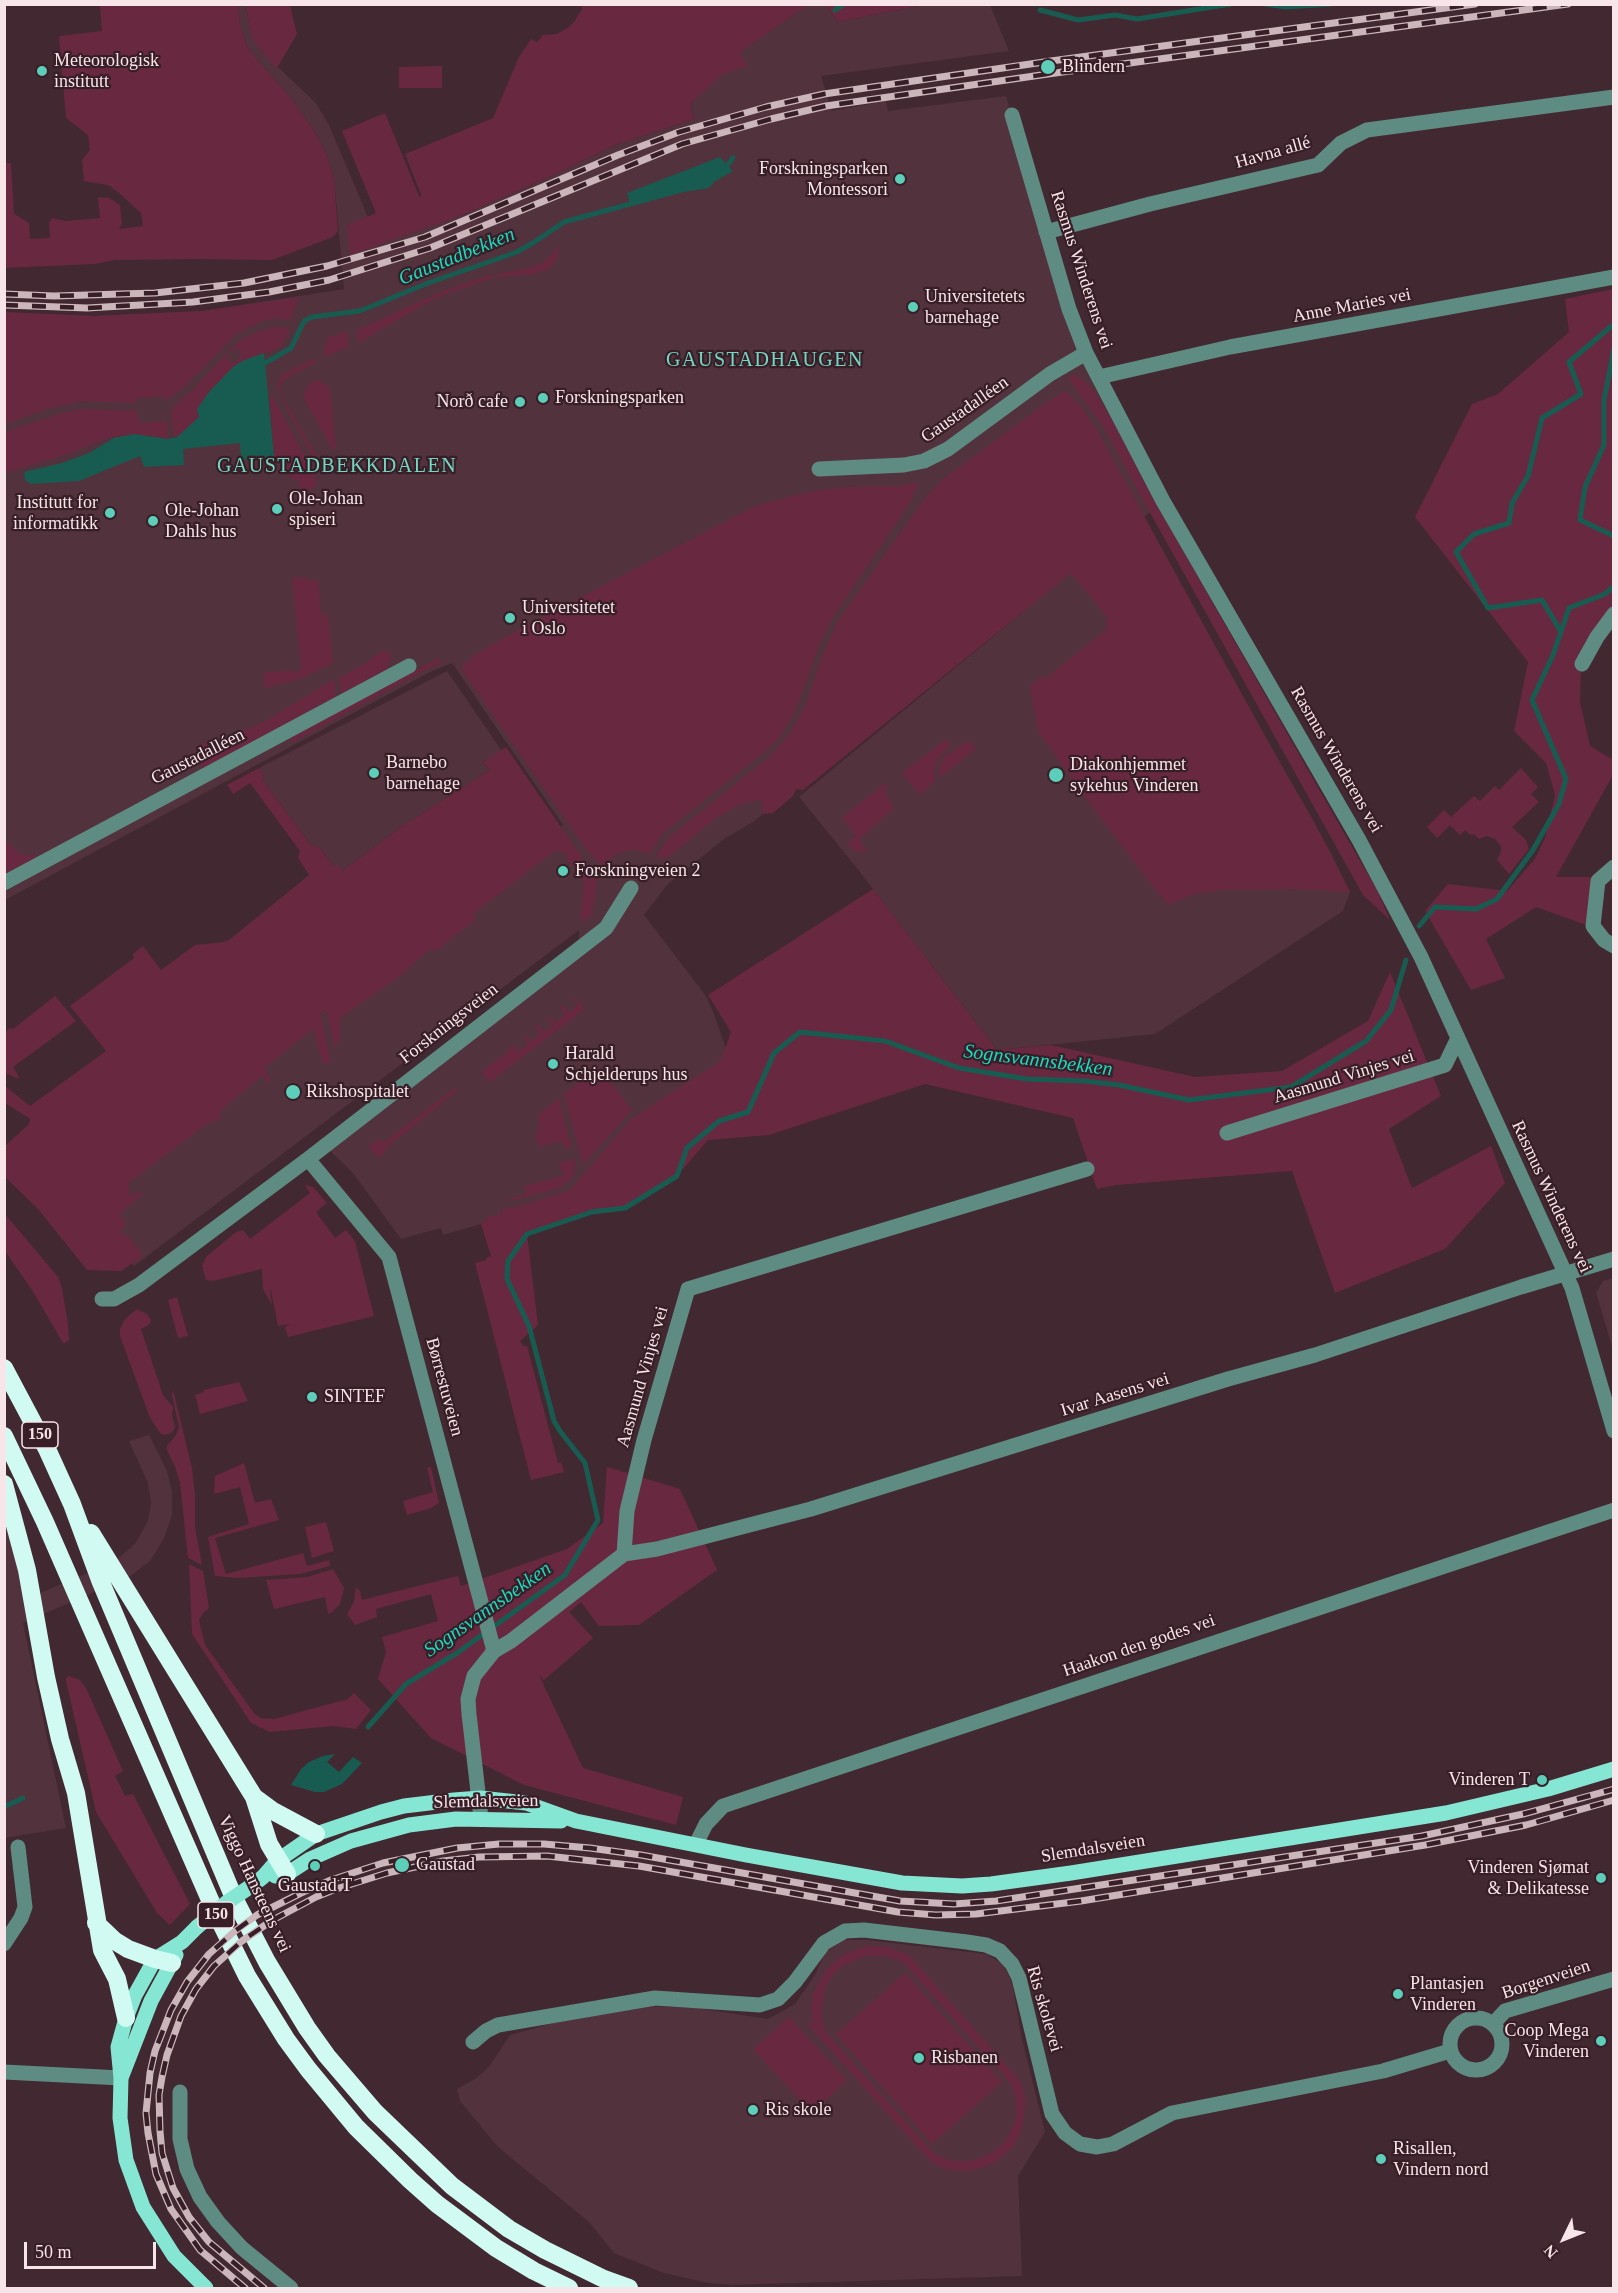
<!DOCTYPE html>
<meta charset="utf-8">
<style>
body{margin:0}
#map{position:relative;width:1618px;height:2293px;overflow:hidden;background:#422830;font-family:Georgia,serif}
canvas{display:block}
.frame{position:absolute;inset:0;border:6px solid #f7e5e9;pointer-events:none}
.north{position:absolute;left:1534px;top:2209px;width:60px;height:60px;-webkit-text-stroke:4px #381e26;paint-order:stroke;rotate:227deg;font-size:16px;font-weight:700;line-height:24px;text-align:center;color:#f7e5e9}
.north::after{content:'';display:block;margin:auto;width:21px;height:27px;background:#f7e5e9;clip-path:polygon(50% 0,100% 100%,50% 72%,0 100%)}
.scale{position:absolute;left:24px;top:2242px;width:132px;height:27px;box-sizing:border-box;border:3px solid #f7e5e9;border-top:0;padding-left:8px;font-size:18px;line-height:21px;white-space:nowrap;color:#f7e5e9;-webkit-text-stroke:4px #381e26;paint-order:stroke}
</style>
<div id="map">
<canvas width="1618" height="2293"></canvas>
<div class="frame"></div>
<div class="north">N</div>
<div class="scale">50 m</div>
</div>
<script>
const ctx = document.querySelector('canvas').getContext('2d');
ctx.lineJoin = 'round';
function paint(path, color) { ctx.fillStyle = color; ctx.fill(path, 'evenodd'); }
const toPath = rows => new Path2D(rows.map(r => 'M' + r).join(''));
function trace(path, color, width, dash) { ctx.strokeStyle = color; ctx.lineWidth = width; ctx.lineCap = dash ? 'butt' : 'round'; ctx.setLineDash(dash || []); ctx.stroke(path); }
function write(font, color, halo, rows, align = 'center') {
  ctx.font = font + ' Georgia,serif'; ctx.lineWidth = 4.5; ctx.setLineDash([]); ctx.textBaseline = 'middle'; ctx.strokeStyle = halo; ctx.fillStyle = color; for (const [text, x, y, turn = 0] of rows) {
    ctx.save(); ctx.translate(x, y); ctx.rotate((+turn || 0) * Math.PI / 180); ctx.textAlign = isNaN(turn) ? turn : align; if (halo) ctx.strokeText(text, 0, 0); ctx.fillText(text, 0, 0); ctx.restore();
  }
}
paint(toPath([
 [238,4,246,5,250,30,262,52,316,103,329,125,368,217,347,225,462,215,547,178,615,145,694,119,690,104,738,53,808,5,826,5,838,22,923,5,990,5,1009,51,821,76,832,111,886,101,888,111,1006,96,1069,309,1163,501,1143,518,1331,853,1350,892,1343,911,1155,1034,997,1050,856,867,799,797,1036,601,791,794,778,802,753,822,724,839,668,884,644,915,706,996,714,1014,748,1112,688,1148,677,1176,625,1208,592,1212,502,1243,488,1217,481,1224,443,1235,441,1228,401,1239,353,1173,325,1146,578,949,579,930,134,1266,109,1236,116,1172,563,825,452,663,430,672,5,900,5,314,95,316,202,311,344,289,334,179,327,156,315,132,294,102,248,49,240,27],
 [447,671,502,751,483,762,490,770,401,827,342,871,334,867,320,848,311,845,263,781,264,776,259,768],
 [1613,1278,1614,1278,1613,1350,1596,1293,1603,1281],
 [149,1435,167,1471,172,1491,172,1515,164,1538,157,1550,150,1561,129,1577,23,1623,66,1828,5,1838,4,1506,27,1599,115,1561,135,1544,148,1521,151,1503,148,1483,129,1441],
 [841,1940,867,1940,986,1954,1002,1963,1012,1982,1022,2039,1045,2132,1018,2176,1022,2276,731,2285,708,2283,664,2273,614,2253,589,2222,498,2147,460,2101,457,2089,475,2079,489,2067,510,2035,575,2017,645,2006,696,2008,768,2019,795,2004,815,1975,825,1953]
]), '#52323c');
paint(toPath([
 [100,5,238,5,240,27,248,49,294,102,315,132,327,156,334,179,338,231,333,237,272,260,194,259,114,260,94,264,5,268,5,163,11,163,14,214,29,223,30,239,50,238,49,222,52,218,66,221,100,218,98,197,109,198,120,205,122,224,119,229,143,226,141,213,118,192,108,185,84,181,82,160,90,150,88,135,66,118,59,36,102,31],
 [246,5,290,5,297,34,277,68,262,52,254,41,250,30],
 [582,5,808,5,739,53,748,66,723,74,690,104,694,119,615,145,547,178,462,215,350,255,347,225,376,213,342,131,385,113,419,196,422,197,405,154,493,118,519,57,531,39,537,42,543,35,557,34,569,27,574,22,582,9],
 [826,5,923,5,838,22],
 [442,66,442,88,399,88,399,67],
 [560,245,557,260,548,270,537,272,537,274,497,277,497,274,525,269,544,262],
 [492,274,493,278,436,298,358,343,357,330,441,292],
 [1613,289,1613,620,1581,663,1580,702,1590,746,1613,760,1613,775,1556,877,1594,877,1589,926,1536,907,1486,939,1505,978,1471,990,1425,911,1448,884,1507,891,1535,859,1545,838,1555,795,1546,763,1514,731,1528,662,1415,517,1472,404,1498,394,1569,332,1565,299],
 [299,297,290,320,275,318,260,322,236,334,183,388,165,401,164,396,138,398,136,403,82,401,50,408,5,424,5,312,95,316,202,311],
 [273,327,290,328,284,342,277,349,242,361,209,392,197,409,199,417,177,437,174,436,171,414,173,407,193,390,227,353,229,354,226,358,232,363,235,362,242,354,235,347,232,352,229,350,232,347,247,336],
 [347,332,349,347,325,357,323,354,328,337],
 [314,359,317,362,286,378,280,386,282,395,322,466,322,470,319,468,289,413,277,386,282,374],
 [1074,375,1082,379,1093,389,1113,422,1147,488,1344,833,1377,890,1390,920,1363,895,1153,518,1103,426,1071,383,1069,378,1071,376],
 [314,380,320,381,330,387,336,449,332,449,303,397,307,387],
 [1067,392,1081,406,1098,432,1274,753,1313,820,1350,892,1298,889,1223,890,1190,895,1169,905,1156,891,1084,796,1038,731,1030,686,1042,676,1045,679,1108,628,1105,623,1109,620,1071,573,803,790,796,789,793,796,773,813,763,814,761,799,741,804,716,818,668,857,655,858,668,838,768,758,789,735,807,702,820,662,838,621,926,497,941,481,1046,403,1061,393],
 [270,397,273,397,317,479,316,485,310,490,301,490,299,481,292,479,274,456],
 [80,409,137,411,139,423,167,421,168,439,134,434,111,437,68,454,5,473,5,432,59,414],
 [919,482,909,504,831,620,820,643,795,711,779,738,763,753,661,835,650,854,636,850,624,851,614,855,602,866,588,852,462,670,462,666,476,654,518,630,753,507,795,495,822,490,847,487,899,486],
 [308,577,308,580,318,580,321,615,328,614,333,663,300,679,265,688,263,673,290,670,295,673,301,669,292,578],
 [383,650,390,653,391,658,387,670,341,694,339,678,366,663],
 [438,658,441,663,421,672,293,742,289,741,289,739],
 [334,679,336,695,333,698,202,769,200,744,228,737,262,723],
 [946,739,951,745,937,759,934,769,935,781,920,795,902,773],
 [968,740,976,749,939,778,939,768,943,758],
 [506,747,585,862,598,875,592,914,580,922,584,884,582,877,577,869,566,860,568,854,556,850,473,914,475,920,436,951,430,949,396,979,340,1018,340,1040,337,1043,335,1050,327,1012,320,1013,331,1061,323,1064,313,1029,264,1068,271,1081,267,1083,263,1075,219,1112,222,1116,214,1123,211,1121,128,1183,130,1195,141,1192,143,1194,119,1214,126,1223,120,1232,130,1238,128,1240,131,1239,143,1256,121,1271,87,1270,38,1209,5,1177,5,1146,29,1124,30,1119,5,1103,5,1086,30,1106,106,1051,70,1006,134,958,133,954,143,946,161,970,195,945,224,942,229,940,309,875,298,858,300,851,250,783,233,794,227,785,259,768,264,776,263,781,311,845,320,848,334,867,337,864,342,871,401,827,490,770,483,762],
 [1521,768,1538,787,1531,794,1539,802,1512,827,1526,840,1529,849,1509,874,1497,860,1501,851,1501,846,1495,839,1487,836,1479,839,1475,835,1469,834,1465,830,1460,835,1450,825,1437,838,1427,827,1444,810,1451,817,1474,796,1480,801,1495,786,1499,790],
 [885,783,888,787,884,791,894,808,859,839,867,851,856,852,847,844,856,836,842,817],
 [5,841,21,854,29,856,42,855,5,873],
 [873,889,997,1050,1051,1045,1195,1077,1282,1071,1368,1021,1390,972,1441,1096,1389,1129,1412,1188,1491,1146,1505,1183,1445,1249,1335,1293,1292,1171,1116,1185,1097,1189,1073,1118,925,1084,769,1135,708,1140,677,1176,625,1208,592,1212,527,1234,538,1325,520,1341,523,1346,527,1346,558,1463,561,1462,564,1472,531,1480,475,1263,486,1260,486,1258,491,1256,481,1224,488,1217,501,1214,503,1208,517,1207,570,1190,632,1118,716,1064,722,1057,731,1032,708,995],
 [55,996,76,1021,13,1067,19,1077,18,1079,5,1073,5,1032,10,1028,13,1029],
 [575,997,585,1009,490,1082,481,1072,511,1049,510,1046,513,1044,518,1051,528,1044,523,1037,525,1035,531,1041,540,1034,535,1027,538,1025,544,1032,553,1025,548,1017,550,1016,556,1022,565,1015,560,1008,563,1006,569,1012,578,1005,573,999],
 [599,1067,632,1110,583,1165,564,1094],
 [456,1087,458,1090,385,1149,387,1151,378,1158,368,1146,379,1138,383,1143],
 [559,1098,571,1147,565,1149,562,1141,539,1147,535,1133,539,1132,538,1115],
 [575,1159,574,1175,560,1188,519,1199,505,1200,526,1194,524,1186,563,1176,559,1163],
 [305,1185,313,1187,327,1203,316,1212,335,1238,346,1230,355,1241,374,1316,288,1337,285,1327,290,1324,278,1326,271,1290,270,1290,272,1305,263,1289,262,1269,213,1281,206,1280,202,1266,206,1257,236,1232,243,1230,250,1239,310,1193],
 [5,1214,58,1277,62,1288,68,1324,69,1340,65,1343,63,1343,32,1290,5,1251],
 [177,1297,188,1336,178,1338,168,1300],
 [137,1309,147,1314,151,1320,150,1324,141,1329,163,1395,173,1407,172,1415,175,1427,172,1433,164,1435,160,1433,150,1418,120,1336,120,1329,125,1319],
 [239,1382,248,1401,200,1414,195,1395,204,1392,203,1390],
 [173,1390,192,1468,195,1495,195,1527,202,1565,188,1558,180,1483,175,1467,167,1450,167,1446,176,1435,179,1427,172,1396],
 [244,1463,255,1503,271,1499,279,1520,215,1538,226,1574,303,1553,307,1566,329,1560,330,1566,300,1574,238,1578,215,1576,208,1537,249,1524,240,1487,214,1494,215,1476],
 [431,1467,439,1503,431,1508,407,1515,403,1501,433,1492,427,1468],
 [607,1467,680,1489,717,1570,639,1625,599,1626,581,1602,569,1612,593,1638,544,1680,539,1675,583,1768,683,1797,676,1825,524,1785,431,1738,378,1679,386,1652,382,1637,438,1621,431,1594,376,1609,377,1617,355,1625,347,1614,354,1602,356,1587,360,1591,362,1600,458,1576,461,1586,567,1549,603,1523],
 [326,1522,334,1551,312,1558,305,1527],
 [189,1564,203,1571,209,1608,203,1613,199,1620,205,1645,254,1713,260,1718,274,1719,348,1699,354,1693,371,1710,356,1729,333,1726,270,1732,251,1723,192,1634],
 [333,1569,344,1588,340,1604,332,1612,328,1614,325,1597,274,1609,266,1580,307,1577],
 [69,1676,80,1680,87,1690,123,1771,115,1776,125,1796,133,1794,190,1904,170,1925,157,1913,96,1812,66,1681,66,1678],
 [867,1946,887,1947,909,1955,1021,2082,1026,2101,1022,2129,1013,2147,994,2163,982,2168,964,2171,946,2169,931,2162,807,2024,809,2022,813,2025,811,2009,813,1994,826,1970,844,1954],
 [865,1956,886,1956,903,1962,1011,2084,1016,2100,1016,2119,1006,2140,994,2152,971,2161,952,2161,938,2156,931,2150,825,2031,821,2012,826,1986,833,1975,842,1966],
 [905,1973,1002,2082,932,2144,836,2034],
 [789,2017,847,2080,812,2113,753,2049]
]), '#682940');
paint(toPath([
 [720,157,733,171,707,186,685,189,630,204,627,193],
 [264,353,274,457,241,460,240,443,183,449,184,465,144,467,140,456,79,481,31,484,25,480,24,472,62,463,89,453,114,438,134,434,168,439,177,437,199,417,197,409,209,392,233,367,242,361],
 [335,1754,327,1762,339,1772,353,1757,362,1763,342,1784,324,1792,315,1792,291,1785,301,1769,309,1762,323,1756]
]), '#185c51');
trace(toPath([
 [1265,4,1286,7,1331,4],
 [835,10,844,4],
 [1040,10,1078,20,1115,15,1137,19,1231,4],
 [724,169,733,158],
 [1614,349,1604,400,1604,445,1585,487,1580,520,1614,536],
 [265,363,291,348,304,321,312,317,359,311,370,307,428,283,517,252,536,241,564,222,685,189,707,186,711,182],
 [1561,632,1542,600,1488,608,1456,552,1474,534,1509,523,1512,503,1528,476,1542,418,1581,394,1569,362,1614,324],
 [1419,926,1435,907,1476,909,1497,899,1533,850,1559,804,1566,779,1532,700,1553,655,1569,608,1605,594,1614,586],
 [368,1727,406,1684,457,1653,565,1575,598,1520,585,1463,560,1431,554,1421,529,1326,507,1279,508,1261,527,1234,592,1212,625,1208,677,1176,687,1148,719,1121,748,1112,774,1053,800,1032,885,1041,959,1068,1027,1079,1085,1081,1119,1085,1189,1100,1291,1087,1366,1041,1391,1010,1406,960],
 [4,1807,23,1798]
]), '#185c51', 5);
trace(toPath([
 [1012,115,1069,309,1086,353,1163,501,1359,840,1421,957,1572,1288,1614,1431],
 [1046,232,1150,204,1318,165,1341,143,1367,130,1614,97],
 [1099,377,1230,347,1614,277],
 [819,469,904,465,924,461,948,449,1050,374,1086,353],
 [1582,664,1597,637,1614,614],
 [1614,867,1598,881,1593,926,1604,940,1614,946],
 [4,883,409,666],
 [1227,1133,1445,1065,1457,1040],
 [308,1159,389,1257,494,1651],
 [102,1299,114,1299,139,1285,308,1159,606,928,631,888],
 [624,1554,657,1549,811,1509,1228,1379,1315,1355,1521,1287,1614,1259],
 [481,1818,469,1714,468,1699,474,1676,494,1651,511,1641,624,1554,627,1511,644,1440,688,1289,1087,1169],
 [696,1844,706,1824,723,1806,1614,1510],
 [4,1944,21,1918,25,1907,18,1847],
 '1450 2044a26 26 0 1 1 52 0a26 26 0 1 1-52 0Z',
 [1493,2024,1505,2011,1614,1979],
 [473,2042,486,2031,498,2025,655,1998,760,2005,778,1999,795,1982,824,1943,845,1931,864,1930,967,1942,986,1945,1000,1951,1012,1964,1019,1978,1052,2114,1065,2133,1080,2144,1097,2147,1113,2144,1172,2113,1383,2071,1450,2051],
 [4,2072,121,2078],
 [180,2092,180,2139,187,2169,200,2197,218,2222,242,2248,291,2288]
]), '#5e8b82', 15);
trace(toPath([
 [275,1876,287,1874,310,1859,351,1841,409,1825,456,1819,561,1821],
 [254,1884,263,1877,277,1861,316,1834,381,1812,404,1806,454,1800,480,1798,526,1803,576,1821,746,1855,902,1883,962,1886,991,1884,1071,1873,1446,1813,1548,1789,1614,1769],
 [197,1927,182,1942,155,1959,135,1995,126,2018,118,2047,121,2078,120,2118,126,2160,143,2207,174,2256,206,2288],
 [121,2078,151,2001,176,1955]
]), '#85e6d3', 15);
trace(toPath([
 [4,1368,47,1449,72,1504,100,1580,234,1898,267,1962,307,2028,327,2056,375,2112,452,2186,509,2229,545,2250,604,2279,629,2288],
 [4,1436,45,1522,214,1909,247,1976,286,2039,308,2069,356,2127,410,2180,437,2204,496,2248,534,2271,569,2288],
 [4,1484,27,1570,46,1677,60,1739,76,1793,102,1950,117,1979,126,2018],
 [91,1533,254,1797,269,1844,287,1874],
 [254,1797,273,1811,316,1834],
 [96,1923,115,1941,128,1949,155,1959,172,1963]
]), '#d1fbf2', 18);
const rail = toPath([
 [4,294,54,296,155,293,244,283,327,266,425,237,618,155,679,132,766,107,824,94,1051,61,1475,4],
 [4,305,87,308,193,302,269,292,329,280,430,248,682,144,771,119,826,106,1048,74,1568,4],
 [245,2288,200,2250,171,2209,156,2174,148,2133,146,2113,150,2073,155,2051,171,2010,187,1982,209,1954,235,1931,257,1915,301,1893,331,1880,383,1863,457,1848,499,1844,544,1844,590,1848,641,1855,900,1901,954,1904,996,1901,1422,1836,1523,1814,1614,1789],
 [264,2288,209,2242,189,2217,173,2188,162,2153,160,2131,159,2095,162,2077,167,2055,181,2016,196,1989,214,1966,242,1941,271,1921,316,1897,336,1889,387,1873,443,1861,479,1857,547,1856,639,1866,898,1912,936,1915,976,1914,1081,1901,1425,1845,1526,1825,1614,1800]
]);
trace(rail, '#cab6bb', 7);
trace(rail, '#381e26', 4.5, [14]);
trace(toPath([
 [197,1927,226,1903,254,1884]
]), '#85e6d3', 15);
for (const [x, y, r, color] of [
 [1048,67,8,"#5dceb9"],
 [42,71,6,"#5dceb9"],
 [900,179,6,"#5dceb9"],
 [913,307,6,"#5dceb9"],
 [543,398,6,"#5dceb9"],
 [520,402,6,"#5dceb9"],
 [277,509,6,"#5dceb9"],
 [110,513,6,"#5dceb9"],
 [153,521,6,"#5dceb9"],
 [510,618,6,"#5dceb9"],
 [374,773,6,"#5dceb9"],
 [1056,775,8,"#5dceb9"],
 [563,871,6,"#5dceb9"],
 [553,1064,6,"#5dceb9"],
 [293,1092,8,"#5dceb9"],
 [312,1397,6,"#5dceb9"],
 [1542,1780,6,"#5dceb9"],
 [402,1865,8,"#5dceb9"],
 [315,1866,6,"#5dceb9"],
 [1601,1878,6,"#5dceb9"],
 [1398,1994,6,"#5dceb9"],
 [1601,2041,6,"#5dceb9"],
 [919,2058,6,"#5dceb9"],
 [753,2110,6,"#5dceb9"],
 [1381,2159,6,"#5dceb9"]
]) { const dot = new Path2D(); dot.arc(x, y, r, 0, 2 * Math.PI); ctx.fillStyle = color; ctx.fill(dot); trace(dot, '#381e26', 2); }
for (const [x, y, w] of [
 [40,1435,36],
 [216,1915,36]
]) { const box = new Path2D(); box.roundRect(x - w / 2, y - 13, w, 26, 4.5); ctx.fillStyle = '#381e26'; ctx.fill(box); trace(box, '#f7e5e9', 1.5); }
write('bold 16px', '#f7e5e9', null, [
 ["150",40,1435],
 ["150",216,1915]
]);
write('18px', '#f7e5e9', '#381e26', [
 ["Meteorologisk",54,61],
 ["institutt",54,82],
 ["Blindern",1062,67],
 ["Forskningsparken",888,169,"right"],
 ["Montessori",888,190,"right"],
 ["Universitetets",925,297],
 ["barnehage",925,318],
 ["Forskningsparken",555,398],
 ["Norð cafe",508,402,"right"],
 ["Ole-Johan",289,499],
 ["spiseri",289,520],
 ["Institutt for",98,503,"right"],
 ["informatikk",98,524,"right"],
 ["Ole-Johan",165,511],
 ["Dahls hus",165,532],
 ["Universitetet",522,608],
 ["i Oslo",522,629],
 ["Barnebo",386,763],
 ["barnehage",386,784],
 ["Diakonhjemmet",1070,765],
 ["sykehus Vinderen",1070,786],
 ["Forskningveien 2",575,871],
 ["Harald",565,1054],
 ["Schjelderups hus",565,1075],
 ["Rikshospitalet",306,1092],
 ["SINTEF",324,1397],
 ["Vinderen T",1530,1780,"right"],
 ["Gaustad",416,1865],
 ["Vinderen Sjømat",1589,1868,"right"],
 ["& Delikatesse",1589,1889,"right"],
 ["Gaustad T",315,1886,"center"],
 ["Plantasjen",1410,1984],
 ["Vinderen",1410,2005],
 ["Coop Mega",1589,2031,"right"],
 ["Vinderen",1589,2052,"right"],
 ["Risbanen",931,2058],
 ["Ris skole",765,2110],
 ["Risallen,",1393,2149],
 ["Vindern nord",1393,2170]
], 'left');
write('18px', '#f7e5e9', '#381e26', [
 ["Havna allé",1273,153,-16],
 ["Rasmus Winderens vei",1081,270,72],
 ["Anne Maries vei",1352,306,-11],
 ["Gaustadalléen",965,410,-35],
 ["Gaustadalléen",198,757,-27],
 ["Rasmus Winderens vei",1336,760,60],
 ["Forskningsveien",449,1024,-38],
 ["Aasmund Vinjes vei",1344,1077,-17],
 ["Rasmus Winderens vei",1551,1197,65],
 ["Aasmund Vinjes vei",643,1377,-74],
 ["Børrestuveien",444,1387,75],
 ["Ivar Aasens vei",1115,1395,-17],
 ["Haakon den godes vei",1139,1646,-19],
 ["Slemdalsveien",486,1802,-1],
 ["Slemdalsveien",1093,1849,-9],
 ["Viggo Hansteens vei",254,1884,65],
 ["Borgenveien",1546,1980,-18],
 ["Ris skolevei",1044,2009,74]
]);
write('italic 20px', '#16ddc2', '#381e26', [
 ["Gaustadbekken",457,257,-22],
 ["Sognsvannsbekken",1038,1061,7],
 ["Sognsvannsbekken",488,1610,-35]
]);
ctx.letterSpacing = '1.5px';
write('20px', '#72d7c4', '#381e26', [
 ["GAUSTADHAUGEN",765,361],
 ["GAUSTADBEKKDALEN",337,467]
]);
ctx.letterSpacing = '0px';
</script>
